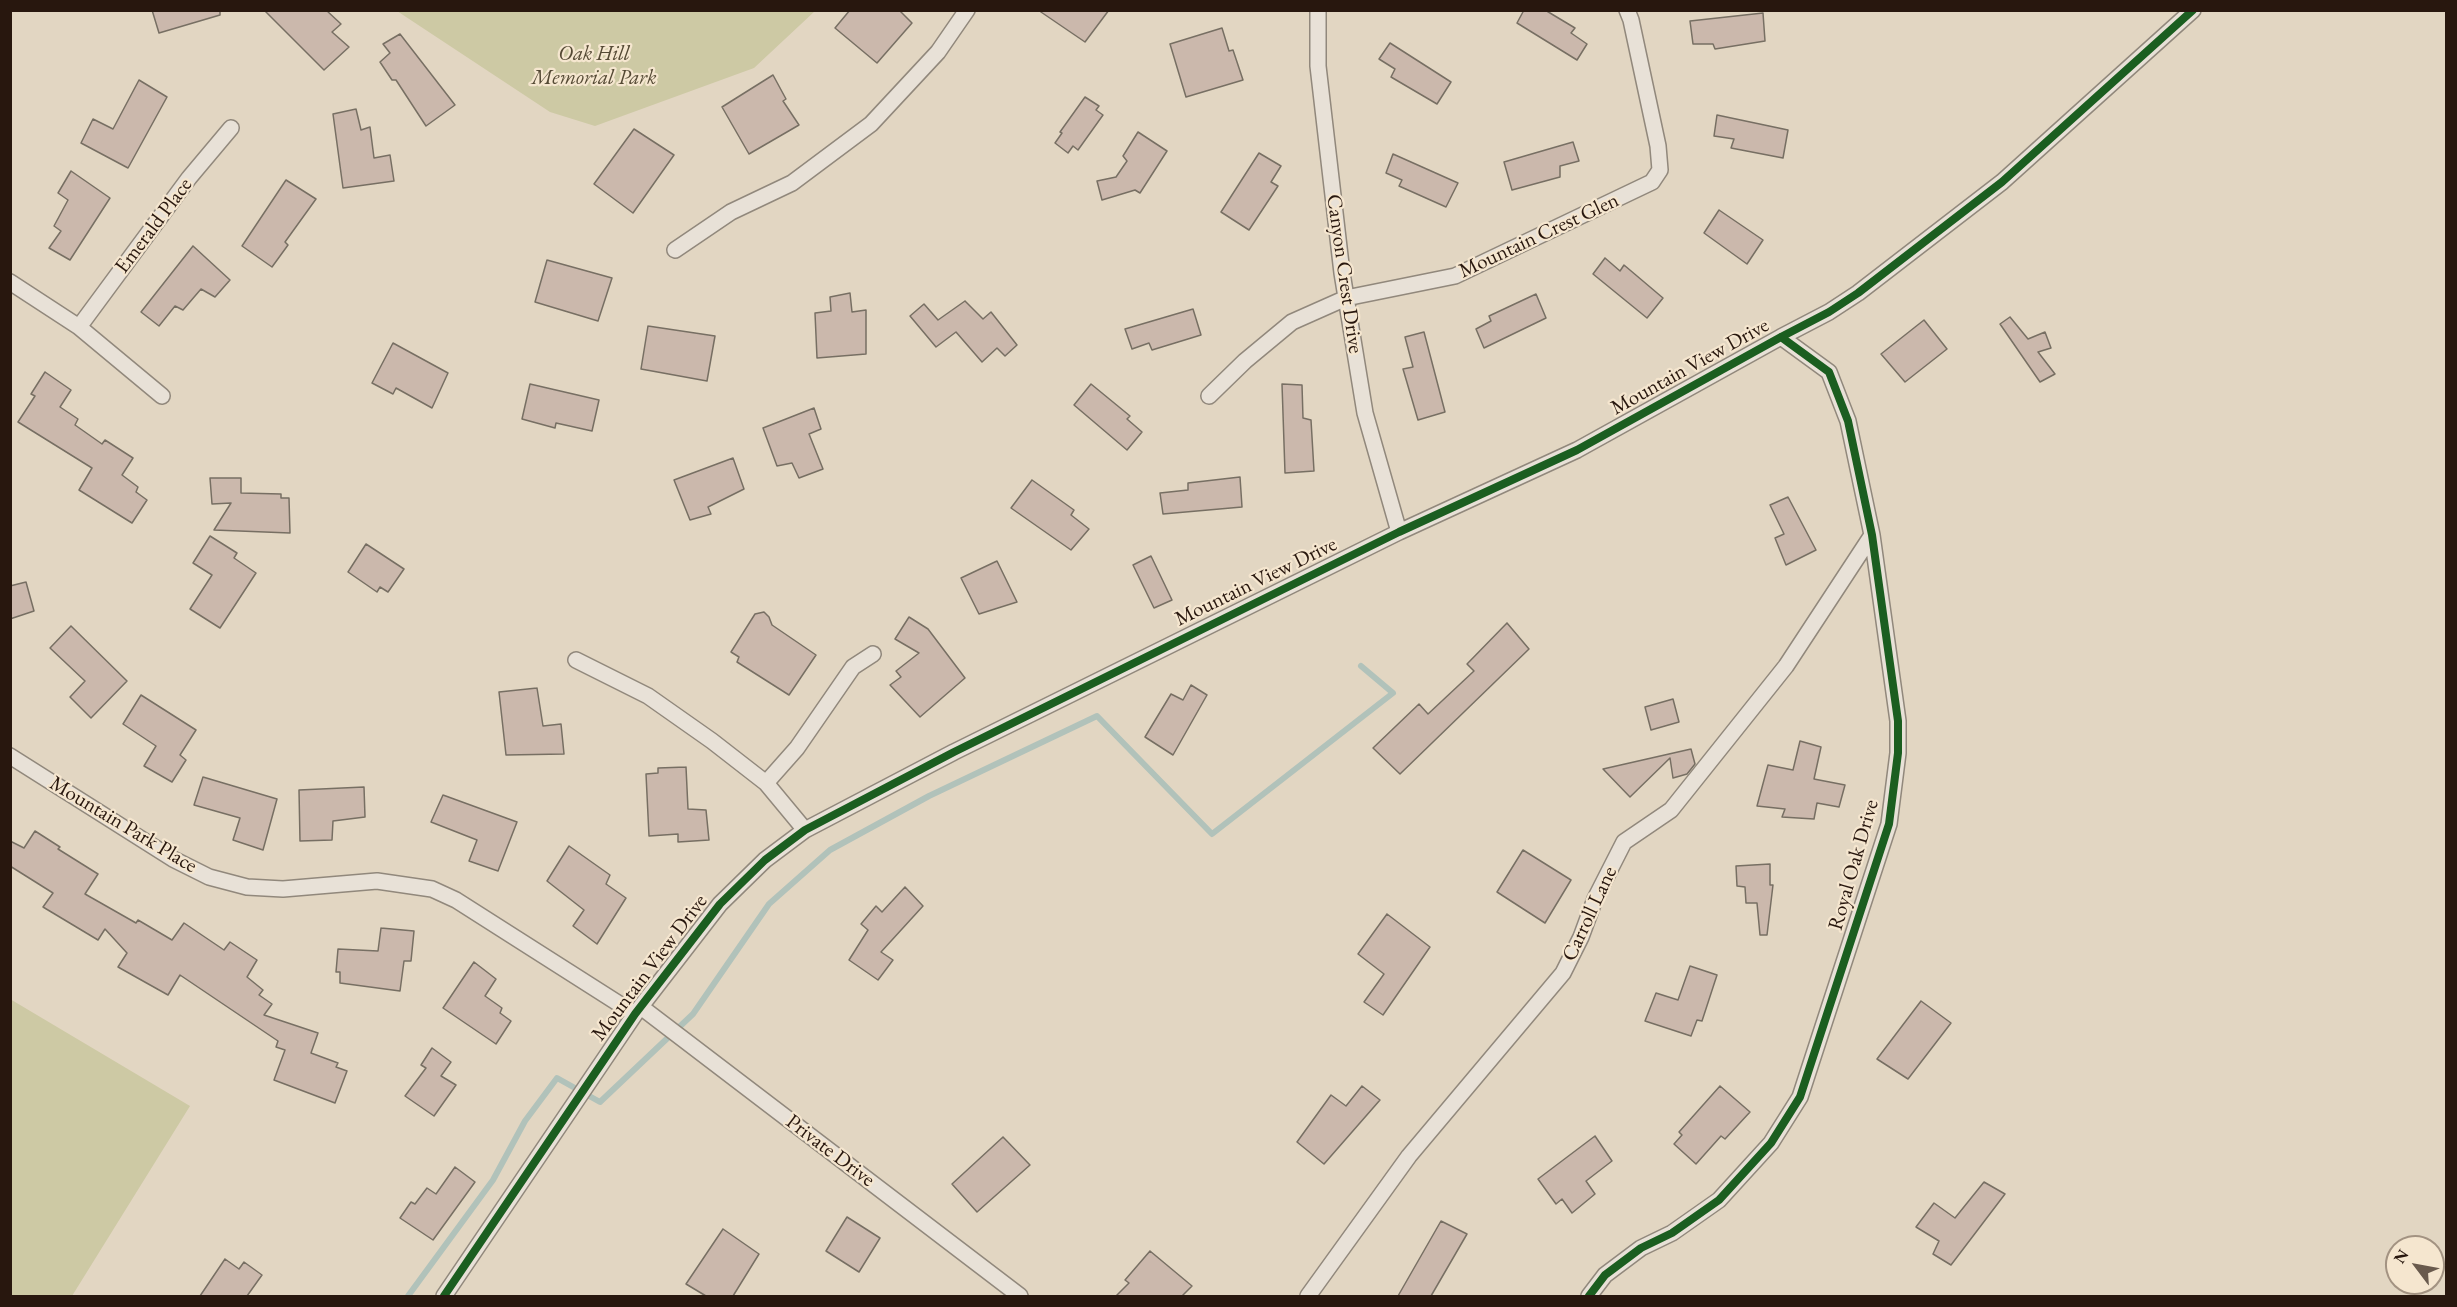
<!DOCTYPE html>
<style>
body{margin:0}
#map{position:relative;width:2457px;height:1307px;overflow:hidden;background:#e2d6c2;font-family:"EB Garamond",serif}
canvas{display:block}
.frame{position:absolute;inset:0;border:12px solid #28170e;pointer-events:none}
.north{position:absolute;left:2385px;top:1235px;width:60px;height:60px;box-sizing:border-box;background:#f5e6cf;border:2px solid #a39382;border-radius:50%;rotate:302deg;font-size:16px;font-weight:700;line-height:24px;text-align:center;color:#28170e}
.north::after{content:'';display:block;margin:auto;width:21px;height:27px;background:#695a4d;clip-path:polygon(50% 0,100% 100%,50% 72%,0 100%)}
</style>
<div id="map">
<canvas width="2457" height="1307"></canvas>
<div class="frame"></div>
<div class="north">N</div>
</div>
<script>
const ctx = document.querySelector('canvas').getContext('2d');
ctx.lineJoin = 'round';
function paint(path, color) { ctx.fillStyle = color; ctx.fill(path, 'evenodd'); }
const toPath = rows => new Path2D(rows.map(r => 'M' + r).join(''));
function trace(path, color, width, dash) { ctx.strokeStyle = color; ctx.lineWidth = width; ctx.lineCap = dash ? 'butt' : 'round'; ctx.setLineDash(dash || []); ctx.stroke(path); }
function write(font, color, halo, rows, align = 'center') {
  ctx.font = font + ' "EB Garamond",serif'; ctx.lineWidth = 4.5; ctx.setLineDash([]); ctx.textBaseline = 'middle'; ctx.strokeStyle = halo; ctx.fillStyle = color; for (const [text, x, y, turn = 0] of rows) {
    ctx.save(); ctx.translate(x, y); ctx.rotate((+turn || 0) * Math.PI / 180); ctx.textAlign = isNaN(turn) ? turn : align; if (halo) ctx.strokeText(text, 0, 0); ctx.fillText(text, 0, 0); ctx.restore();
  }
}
paint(toPath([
 [397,11,815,11,754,68,595,126,550,112],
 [10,999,190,1106,72,1296,11,1296]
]), '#cdc9a4');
trace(toPath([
 [408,1296,493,1180,525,1121,557,1078,600,1102,693,1014,769,904,830,850,929,796,1097,716,1212,834,1393,693,1361,666]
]), '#b1c2ba', 6);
const building = toPath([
 [152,10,220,10,220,15,159,33,152,10],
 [264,10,326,10,341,24,332,32,349,47,324,70,264,10],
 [850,10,899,10,912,23,877,63,835,28,850,10],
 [1038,10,1109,10,1085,42,1038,10],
 [1524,10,1545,10,1575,28,1571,33,1587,44,1577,60,1517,23,1524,10],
 [1763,13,1765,41,1715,49,1713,44,1693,44,1690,21,1763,13],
 [1222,28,1229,51,1233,50,1243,80,1186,97,1170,44,1222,28],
 [400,34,455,105,426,126,396,80,392,80,380,62,390,53,383,44,400,34],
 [1390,43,1451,82,1437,104,1391,77,1395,69,1379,59,1390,43],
 [773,75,786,99,783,101,799,125,749,154,722,107,773,75],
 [139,80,167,97,128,168,81,143,93,119,113,129,139,80],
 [1085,97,1099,106,1096,110,1103,115,1078,150,1073,146,1068,153,1055,143,1062,133,1060,132,1085,97],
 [356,109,361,130,370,127,374,158,390,155,394,181,343,188,333,114,356,109],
 [1717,115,1788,130,1783,158,1731,148,1734,139,1714,136,1717,115],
 [634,129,674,155,633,213,594,184,634,129],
 [1138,132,1167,151,1140,193,1135,190,1102,200,1097,181,1116,177,1127,161,1123,156,1138,132],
 [1573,142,1579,161,1560,166,1560,177,1512,190,1504,162,1573,142],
 [1259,153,1281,166,1271,182,1278,186,1249,230,1221,212,1259,153],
 [1393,154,1458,183,1446,207,1399,186,1402,180,1386,173,1393,154],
 [71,171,110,198,70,260,49,248,61,231,54,226,68,200,58,193,71,171],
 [286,180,316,199,285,242,288,245,272,267,242,246,286,180],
 [1719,210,1763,240,1747,264,1704,233,1719,210],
 [193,246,230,280,215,297,201,289,183,310,175,306,159,326,141,312,193,246],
 [1605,258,1620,271,1624,265,1663,298,1647,318,1593,274,1605,258],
 [547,260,612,278,598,321,535,302,547,260],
 [850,293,852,312,866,310,866,354,817,358,815,313,831,311,830,297,850,293],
 [1536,294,1546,318,1484,348,1476,329,1491,321,1489,316,1536,294],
 [965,301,983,319,991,312,1017,345,1005,356,997,348,982,362,956,332,936,347,910,316,924,304,938,320,965,301],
 [1193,309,1201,335,1152,350,1149,343,1132,349,1125,329,1193,309],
 [2010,317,2028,339,2045,332,2051,348,2038,352,2055,374,2040,382,2000,324,2010,317],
 [1924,320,1947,349,1905,382,1881,354,1924,320],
 [648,326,715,336,707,381,641,369,648,326],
 [1424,332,1445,412,1418,420,1403,369,1413,367,1405,337,1424,332],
 [393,343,448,373,432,408,396,388,393,394,372,383,393,343],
 [45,372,71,390,60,407,78,419,75,425,102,444,105,440,133,458,122,475,138,487,136,492,147,500,132,523,79,490,92,468,18,422,35,396,31,394,45,372],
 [530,384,599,400,592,431,556,423,555,428,522,419,530,384],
 [1091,384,1130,416,1127,419,1142,432,1127,450,1074,405,1091,384],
 [1282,384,1302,385,1303,418,1311,420,1314,471,1285,473,1282,384],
 [814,408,821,429,809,434,823,469,799,478,792,463,777,466,763,428,814,408],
 [733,458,744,489,708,507,711,514,690,520,674,480,733,458],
 [1240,477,1242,507,1163,514,1160,493,1188,490,1188,483,1240,477],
 [210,478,241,478,241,493,281,494,281,498,289,498,290,533,214,530,231,503,212,504,210,478],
 [1032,480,1074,510,1071,515,1089,529,1071,550,1011,508,1032,480],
 [1788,497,1816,550,1786,565,1775,538,1784,534,1770,505,1788,497],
 [210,536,237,553,234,558,256,573,220,628,190,609,212,575,193,563,210,536],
 [366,544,404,569,388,592,380,587,377,592,348,572,366,544],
 [1151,556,1172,600,1154,608,1133,565,1151,556],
 [997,561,1017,602,979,614,961,578,997,561],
 [26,582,34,611,10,619,10,586,26,582],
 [764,612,769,617,772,625,816,655,789,695,737,662,739,657,731,652,755,614,764,612],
 [909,617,928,629,965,678,920,717,890,685,901,677,896,671,919,653,895,639,909,617],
 [1507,623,1529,649,1400,774,1373,748,1419,704,1428,714,1443,700,1474,671,1467,664,1507,623],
 [71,626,127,681,91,718,70,697,85,681,50,648,71,626],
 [1191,685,1207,695,1173,755,1145,737,1171,694,1183,700,1191,685],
 [537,688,543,726,561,724,564,754,506,755,499,692,537,688],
 [141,695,196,730,180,755,186,760,172,782,144,766,156,746,123,724,141,695],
 [1673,699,1679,722,1651,730,1645,707,1673,699],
 [1800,741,1821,747,1814,779,1845,785,1839,807,1817,803,1814,819,1782,817,1785,809,1757,806,1768,765,1793,770,1800,741],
 [1691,749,1695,764,1687,774,1673,778,1670,758,1630,797,1603,769,1691,749],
 [686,767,688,809,706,810,709,840,678,842,678,834,649,836,646,774,658,773,658,768,686,767],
 [203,777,277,799,263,850,233,840,240,818,194,805,203,777],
 [364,787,365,817,333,821,332,840,300,841,299,790,364,787],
 [443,795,517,822,498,871,469,861,477,840,431,822,443,795],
 [35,831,60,847,58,849,98,874,85,894,136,923,138,920,172,940,184,923,224,950,230,942,257,960,247,977,263,990,259,995,272,1004,264,1015,318,1033,311,1053,338,1063,336,1067,347,1071,335,1103,274,1080,285,1050,276,1047,278,1041,180,975,168,995,118,967,127,953,105,929,98,940,43,907,53,893,10,866,10,841,24,848,35,831],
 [569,846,610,875,606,884,626,898,597,944,573,926,584,910,547,881,569,846],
 [1523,850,1571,880,1545,923,1497,892,1523,850],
 [1770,864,1770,885,1773,885,1767,935,1760,935,1757,903,1746,903,1745,887,1737,886,1736,866,1770,864],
 [905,887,923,906,881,952,893,960,878,980,849,960,868,930,861,924,876,906,882,912,905,887],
 [1387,914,1430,947,1383,1015,1364,1002,1384,974,1358,954,1387,914],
 [381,928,414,931,411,961,404,961,400,991,340,983,340,972,336,972,338,949,378,951,381,928],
 [474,962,496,979,485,996,502,1008,500,1013,511,1021,496,1044,443,1008,474,962],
 [1690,966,1717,975,1702,1021,1697,1020,1691,1036,1645,1021,1656,993,1678,1000,1690,966],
 [1921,1001,1951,1023,1908,1079,1877,1059,1921,1001],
 [432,1048,451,1062,441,1076,456,1085,434,1116,405,1096,426,1068,421,1065,432,1048],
 [1362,1086,1380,1100,1324,1164,1297,1142,1331,1095,1346,1106,1362,1086],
 [1720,1086,1750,1112,1725,1139,1721,1136,1696,1164,1674,1144,1682,1135,1679,1132,1720,1086],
 [1595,1136,1612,1161,1586,1181,1595,1194,1572,1213,1562,1199,1556,1204,1538,1179,1595,1136],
 [1003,1137,1030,1165,977,1212,952,1184,1003,1137],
 [455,1167,475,1182,433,1240,400,1218,411,1202,415,1204,427,1188,436,1194,455,1167],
 [1984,1182,2005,1194,1951,1265,1933,1254,1939,1241,1916,1227,1934,1203,1955,1218,1984,1182],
 [847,1217,880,1238,859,1272,826,1251,847,1217],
 [1441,1221,1467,1234,1431,1296,1398,1296,1441,1221],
 [723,1229,759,1254,733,1296,706,1296,686,1284,723,1229],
 [1150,1251,1192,1286,1182,1296,1116,1296,1129,1283,1125,1280,1150,1251],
 [225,1259,239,1269,244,1262,262,1275,247,1296,200,1296,225,1259]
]);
paint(building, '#cbb8ac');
trace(building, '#776f63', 1.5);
const minor = toPath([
 [1318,10,1318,66,1342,273,1365,413,1399,532],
 [675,250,731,212,792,183,871,124,938,52,967,10],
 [10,282,79,327,162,396],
 [79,327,189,178,231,128],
 [1209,396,1245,361,1292,322,1346,298,1455,276,1652,182,1660,170,1658,146,1631,20,1627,10],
 [576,660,648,696,712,741,766,783,805,830],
 [10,756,173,859,209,877,247,887,283,889,377,881,432,889,456,900,635,1014],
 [766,783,797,748,853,667,873,654],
 [641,1007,1020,1296],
 [444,1296,635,1014,720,904,765,860,805,830,954,752,1399,532,1577,450,1781,337,1829,312,1858,293,2002,182,2193,10],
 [1308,1296,1409,1156,1563,973,1581,937,1595,899,1624,842,1671,810,1786,666,1872,535],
 [1589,1296,1605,1275,1641,1248,1672,1233,1719,1200,1771,1143,1800,1097,1889,824,1898,753,1898,721,1872,535,1848,421,1829,372,1781,337]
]);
trace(minor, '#91887c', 18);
trace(minor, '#e8e1d7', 15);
trace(toPath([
 [444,1296,635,1014,720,904,765,860,805,830,954,752,1399,532,1577,450,1781,337,1829,312,1858,293,2002,182,2193,10],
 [1589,1296,1605,1275,1641,1248,1672,1233,1719,1200,1771,1143,1800,1097,1889,824,1898,753,1898,721,1872,535,1848,421,1829,372,1781,337]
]), '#1b5e20', 8);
write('italic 21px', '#544934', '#f5e6cf', [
 ["Oak Hill",594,54],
 ["Memorial Park",594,78]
]);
write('21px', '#28170e', '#f5e6cf', [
 ["Emerald Place",154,226,-53],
 ["Mountain Crest Glen",1539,236,-25],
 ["Canyon Crest Drive",1344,274,82],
 ["Mountain View Drive",1690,367,-29],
 ["Mountain View Drive",1256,582,-26],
 ["Mountain Park Place",123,825,31],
 ["Royal Oak Drive",1854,865,-74],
 ["Carroll Lane",1590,914,-65],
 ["Mountain View Drive",650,968,-53],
 ["Private Drive",830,1151,37]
]);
</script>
